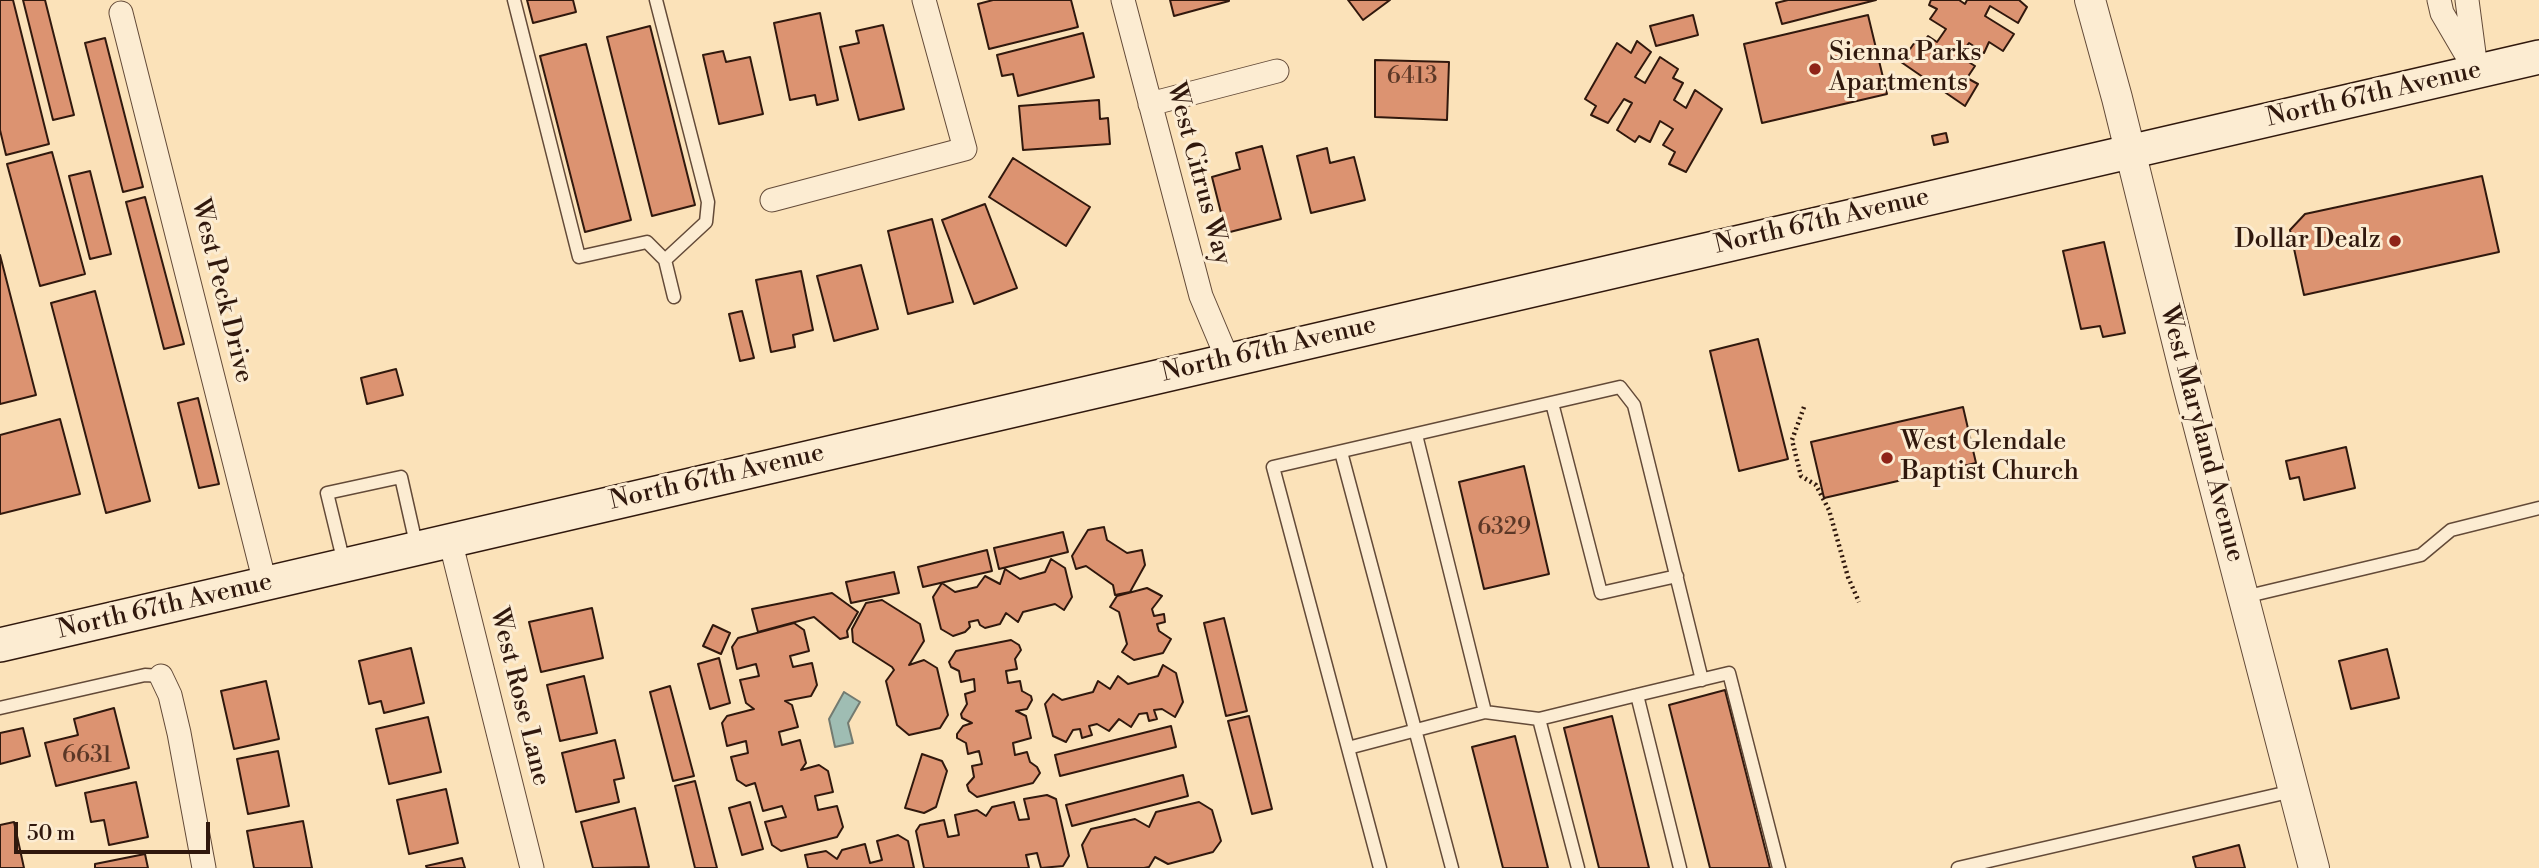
<!DOCTYPE html>
<style>
body{margin:0}
#map{position:relative;width:2539px;height:868px;overflow:hidden;background:#fbe2b9;font-family:"Libre Bodoni",serif}
canvas{display:block}
.scale{position:absolute;left:14px;top:822px;width:196px;height:32px;box-sizing:border-box;border:4px solid #30180d;border-top:0;padding-left:9px;font-size:21px;line-height:24px;white-space:nowrap;color:#30180d;-webkit-text-stroke:5px #fcecd2;paint-order:stroke}
</style>
<div id="map">
<canvas width="2539" height="868"></canvas>
<div class="scale">50 m</div>
</div>
<script>
const ctx = document.querySelector('canvas').getContext('2d');
ctx.lineJoin = 'round';
function paint(path, color) { ctx.fillStyle = color; ctx.fill(path, 'evenodd'); }
const toPath = rows => new Path2D(rows.map(r => 'M' + r).join(''));
function trace(path, color, width, dash) { ctx.strokeStyle = color; ctx.lineWidth = width; ctx.lineCap = dash ? 'butt' : 'round'; ctx.setLineDash(dash || []); ctx.stroke(path); }
function write(font, color, halo, rows, align = 'center') {
  ctx.font = font + ' "Libre Bodoni",serif'; ctx.lineWidth = 6; ctx.setLineDash([]); ctx.textBaseline = 'middle'; ctx.strokeStyle = halo; ctx.fillStyle = color; for (const [text, x, y, turn = 0] of rows) {
    ctx.save(); ctx.translate(x, y); ctx.rotate((+turn || 0) * Math.PI / 180); ctx.textAlign = isNaN(turn) ? turn : align; if (halo) ctx.strokeText(text, 0, 0); ctx.fillText(text, 0, 0); ctx.restore();
  }
}
const water = toPath([
 [844,692,860,702,848,723,853,743,835,747,829,719,844,692]
]);
paint(water, '#9fbdb3');
trace(water, '#737b71', 2);
const building = toPath([
 [0,0,13,0,49,144,6,155,0,130,0,0],
 [23,0,45,0,74,115,53,120,23,0],
 [527,0,573,0,576,12,533,23,527,0],
 [993,0,1071,0,1078,27,989,49,978,4,993,0],
 [1170,0,1229,0,1229,1,1174,16,1170,0],
 [1348,0,1390,0,1363,20,1348,0],
 [1788,0,1876,0,1782,24,1776,3,1788,0],
 [1931,0,1959,0,1965,4,1967,0,2019,0,2027,7,2018,23,1990,6,1985,16,2014,34,2003,51,1989,42,1984,53,1969,43,1959,56,1975,66,1967,78,1978,84,1965,106,1901,62,1915,42,1920,47,1928,36,1937,42,1946,29,1930,19,1937,9,1929,5,1931,0],
 [820,13,838,100,817,105,815,95,790,100,774,23,820,13],
 [1693,15,1698,35,1656,46,1650,26,1693,15],
 [1868,15,1887,94,1762,123,1744,44,1868,15],
 [883,25,904,109,859,120,840,47,859,43,856,31,883,25],
 [650,26,695,205,652,216,607,37,650,26],
 [1083,33,1094,77,1018,96,1013,74,1002,76,997,55,1083,33],
 [105,38,143,187,123,192,85,43,105,38],
 [1637,41,1651,52,1635,77,1645,83,1660,57,1678,69,1673,78,1683,83,1674,100,1686,108,1695,90,1722,109,1686,172,1669,164,1675,152,1663,145,1673,129,1660,121,1650,142,1639,136,1635,142,1617,130,1632,103,1624,99,1608,123,1591,115,1596,106,1585,99,1617,43,1631,53,1637,41],
 [586,44,631,220,585,232,540,56,586,44],
 [723,51,726,62,750,57,763,114,719,124,703,55,723,51],
 [1375,60,1449,62,1447,120,1375,117,1375,60],
 [1099,100,1100,119,1108,118,1110,144,1023,150,1019,106,1099,100],
 [1946,133,1948,142,1934,145,1932,136,1946,133],
 [1262,146,1281,219,1226,233,1212,177,1240,169,1236,153,1262,146],
 [1327,148,1330,163,1354,157,1365,200,1311,213,1297,156,1327,148],
 [52,152,85,274,40,286,7,164,52,152],
 [1013,158,1090,207,1066,246,989,197,1013,158],
 [90,171,111,254,90,259,69,176,90,171],
 [2482,176,2499,252,2304,295,2290,230,2305,214,2482,176],
 [145,197,184,344,164,349,126,202,145,197],
 [985,204,1017,288,974,304,942,220,985,204],
 [932,219,953,302,908,314,888,231,932,219],
 [2104,242,2125,333,2103,337,2100,326,2081,329,2063,251,2104,242],
 [0,255,36,395,0,404,0,255],
 [861,265,878,329,834,341,817,276,861,265],
 [801,271,813,330,793,335,795,347,771,352,756,280,801,271],
 [95,291,150,501,106,513,51,303,95,291],
 [742,311,754,358,740,361,729,314,742,311],
 [1758,339,1788,459,1739,471,1710,351,1758,339],
 [396,369,403,395,367,404,361,378,396,369],
 [198,398,219,484,199,488,178,403,198,398],
 [1963,407,1976,463,1824,498,1811,442,1963,407],
 [60,419,80,494,0,514,0,435,60,419],
 [2346,447,2355,488,2304,500,2299,477,2290,479,2286,461,2346,447],
 [1524,466,1549,574,1484,589,1459,482,1524,466],
 [1104,527,1107,540,1127,553,1142,550,1145,565,1130,592,1115,595,1113,585,1086,566,1076,569,1072,556,1088,530,1104,527],
 [1063,532,1068,552,999,569,994,548,1063,532],
 [987,550,992,571,923,587,918,567,987,550],
 [1051,559,1065,568,1072,597,1064,610,1055,604,1023,612,1018,622,1006,613,1000,624,985,628,980,625,978,620,969,622,970,627,965,632,953,636,941,629,933,597,942,583,955,592,977,587,985,576,1000,584,1005,569,1020,579,1045,572,1051,559],
 [894,572,899,593,851,603,846,582,894,572],
 [1147,588,1162,596,1152,609,1154,616,1164,614,1165,622,1157,624,1159,631,1171,639,1163,653,1134,660,1122,652,1127,644,1119,612,1110,607,1117,596,1147,588],
 [832,593,858,612,847,631,848,637,840,639,814,617,758,632,752,609,832,593],
 [882,600,920,624,924,641,909,665,924,660,937,668,948,715,940,728,909,735,897,725,886,681,894,670,892,667,853,642,852,629,866,603,882,600],
 [592,608,603,658,541,672,529,622,592,608],
 [1224,618,1247,711,1226,716,1204,623,1224,618],
 [794,623,804,630,809,651,790,656,793,667,812,663,817,685,811,696,785,701,792,705,798,727,779,732,782,745,800,740,806,763,801,770,819,765,828,771,833,792,815,796,818,810,837,806,843,827,837,837,781,851,772,845,765,822,786,817,782,806,763,811,755,783,746,786,737,780,731,757,748,753,746,741,727,746,722,723,727,716,754,709,746,703,740,680,759,676,756,664,737,669,732,647,738,638,794,623],
 [713,625,730,633,721,654,703,646,713,625],
 [1011,640,1019,645,1021,650,1015,659,1017,669,1006,671,1008,683,1020,681,1022,691,1031,696,1032,700,1027,709,1016,711,1026,716,1031,738,1013,743,1015,755,1027,752,1030,762,1037,767,1040,773,1033,783,977,797,969,791,967,785,974,777,972,766,982,764,979,751,968,754,966,743,957,738,957,734,963,726,972,723,962,718,961,714,967,704,965,694,975,691,974,679,961,682,959,671,951,667,949,662,956,651,1011,640],
 [411,648,424,703,384,713,381,701,369,704,359,661,411,648],
 [2387,649,2399,698,2351,709,2339,661,2387,649],
 [719,658,730,703,710,709,698,664,719,658],
 [1163,665,1176,673,1183,702,1175,717,1162,709,1154,710,1157,719,1149,721,1147,713,1139,714,1131,727,1119,719,1109,731,1097,724,1089,726,1092,735,1082,738,1080,729,1073,730,1066,742,1053,736,1045,704,1053,694,1062,700,1093,692,1098,681,1110,689,1118,676,1128,684,1158,676,1163,665],
 [584,676,597,733,560,741,547,685,584,676],
 [266,681,279,739,234,749,221,691,266,681],
 [670,686,694,776,673,781,650,692,670,686],
 [1725,690,1770,868,1710,868,1669,705,1725,690],
 [114,708,129,768,56,786,45,743,78,735,74,719,114,708],
 [1249,716,1272,809,1252,814,1228,721,1249,716],
 [1612,716,1649,868,1599,868,1564,728,1612,716],
 [428,717,441,772,389,784,376,729,428,717],
 [1171,726,1176,747,1060,776,1055,755,1171,726],
 [23,728,30,756,0,764,0,733,23,728],
 [1515,736,1548,868,1503,868,1472,747,1515,736],
 [615,740,624,778,614,780,619,802,576,812,562,753,615,740],
 [278,751,289,806,248,814,237,759,278,751],
 [922,754,942,761,947,771,936,807,924,813,905,808,922,754],
 [1183,775,1188,796,1072,826,1066,805,1183,775],
 [695,781,717,868,695,868,675,786,695,781],
 [136,782,148,837,109,845,104,820,91,822,85,793,136,782],
 [446,789,458,843,409,854,397,800,446,789],
 [1047,795,1056,799,1069,856,1063,866,1041,868,1037,853,1026,855,1029,868,924,868,916,831,920,825,944,820,948,837,959,835,955,815,977,810,986,816,992,807,1014,802,1019,820,1029,819,1024,799,1047,795],
 [750,802,763,849,742,855,729,808,750,802],
 [1199,802,1212,810,1221,841,1213,852,1168,864,1155,857,1149,867,1144,868,1088,868,1082,845,1091,829,1135,819,1149,827,1156,812,1199,802],
 [635,808,649,867,593,868,581,822,635,808],
 [303,821,312,868,254,868,247,831,303,821],
 [14,822,24,868,0,868,0,825,14,822],
 [898,835,908,841,914,868,808,868,805,855,826,851,837,859,842,850,865,844,870,863,882,860,877,841,898,835],
 [2239,845,2245,868,2196,868,2193,857,2239,845],
 [145,854,148,868,95,868,95,864,145,854],
 [462,858,465,868,427,868,426,866,462,858]
]);
paint(building, '#dc9371');
trace(building, '#30180d', 2);
const service = toPath([
 [514,0,579,257,647,242,665,260,706,222,708,202,656,0],
 [665,260,674,297],
 [1552,403,1601,593,1677,576],
 [1416,435,1485,712,1539,719],
 [1341,452,1452,868],
 [344,563,327,493,401,477,417,548],
 [2244,597,2421,555,2451,530,2539,508],
 [0,708,145,675,161,676],
 [1348,748,1485,712],
 [1380,868,1273,467,1620,387,1634,405,1702,680],
 [1578,868,1539,719,1637,695],
 [1680,868,1637,695,1729,673,1779,868],
 [1958,868,2293,791]
]);
const minor = toPath([
 [1123,0,1201,296,1228,360],
 [2439,0,2442,13,2476,71],
 [2467,0,2475,61],
 [121,13,265,583],
 [1150,104,1277,71],
 [772,200,965,149,924,0],
 [450,540,532,868],
 [161,676,170,695,179,733,204,868]
]);
const tertiary = toPath([
 [2090,0,2117,98,2187,381,2314,868]
]);
const secondary = toPath([
 [0,645,2539,57]
]);
trace(service, '#634a38', 15);
trace(minor, '#634a38', 25);
trace(tertiary, '#634a38', 32);
trace(secondary, '#30180d', 36);
trace(toPath([
 [1804,407,1792,440,1801,476,1816,485,1829,510,1848,577,1859,602]
]), '#30180d', 4.5, [2, 3.5]);
trace(service, '#fcecd2', 12);
trace(minor, '#fcecd2', 23);
trace(tertiary, '#fcecd2', 30);
trace(secondary, '#fcecd2', 33);
for (const [x, y, r, color] of [
 [1815,69,7,"#8f2418"],
 [2395,241,7,"#8f2418"],
 [1887,458,7,"#8f2418"]
]) { const dot = new Path2D(); dot.arc(x, y, r, 0, 2 * Math.PI); ctx.fillStyle = color; ctx.fill(dot); trace(dot, '#fcecd2', 2.5); }
write('23px', '#5b3726', null, [
 ["6413",1412,77],
 ["6329",1504,528],
 ["6631",87,756]
]);
write('26px', '#30180d', '#fcecd2', [
 ["Sienna Parks",1829,54],
 ["Apartments",1829,84],
 ["Dollar Dealz",2381,241,"right"],
 ["West Glendale",1901,443],
 ["Baptist Church",1901,473]
], 'left');
write('26px', '#30180d', '#fcecd2', [
 ["North 67th Avenue",2374,95,-13],
 ["West Citrus Way",1198,174,75],
 ["North 67th Avenue",1822,222,-13],
 ["West Peck Drive",221,291,76],
 ["North 67th Avenue",1269,350,-13],
 ["West Maryland Avenue",2201,434,75],
 ["North 67th Avenue",717,478,-13],
 ["North 67th Avenue",165,607,-13],
 ["West Rose Lane",519,697,76]
]);
</script>
